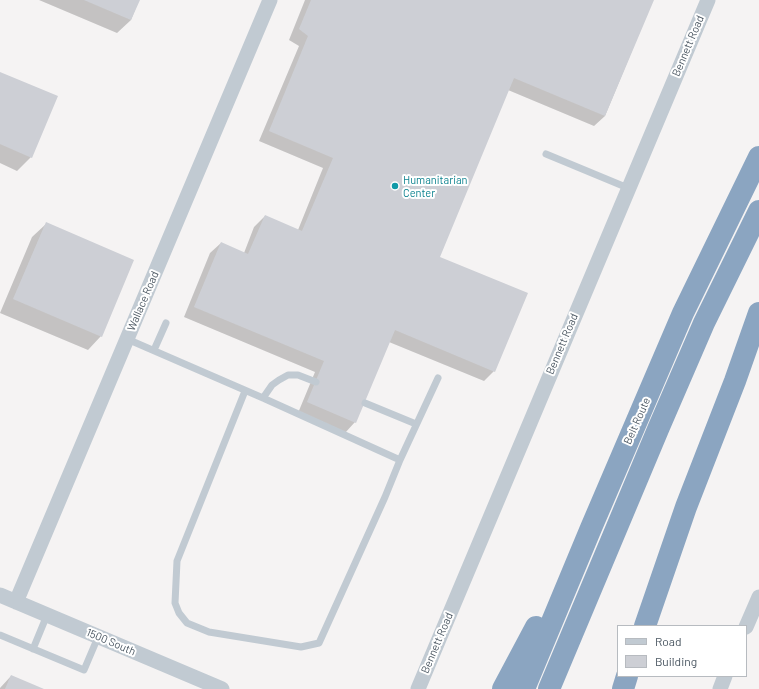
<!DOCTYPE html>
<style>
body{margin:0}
#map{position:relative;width:759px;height:689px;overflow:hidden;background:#f5f3f3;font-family:Barlow,sans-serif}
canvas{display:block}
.legend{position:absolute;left:617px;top:625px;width:130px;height:52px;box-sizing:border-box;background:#fff;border:1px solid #b7bbc0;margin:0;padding:5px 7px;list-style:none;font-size:12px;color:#4a5661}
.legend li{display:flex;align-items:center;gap:8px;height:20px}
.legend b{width:20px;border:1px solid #b7bbc0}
</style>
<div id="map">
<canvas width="759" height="689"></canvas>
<ul class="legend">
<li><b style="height:5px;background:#c1cad2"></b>Road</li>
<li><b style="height:11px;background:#cdcfd5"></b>Building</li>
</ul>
</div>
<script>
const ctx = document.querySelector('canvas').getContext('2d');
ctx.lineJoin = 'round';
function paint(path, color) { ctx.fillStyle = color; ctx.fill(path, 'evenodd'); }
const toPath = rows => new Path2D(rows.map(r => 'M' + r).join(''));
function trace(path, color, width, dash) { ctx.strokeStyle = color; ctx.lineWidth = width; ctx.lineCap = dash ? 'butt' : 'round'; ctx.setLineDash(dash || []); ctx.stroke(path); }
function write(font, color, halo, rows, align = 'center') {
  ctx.font = font + ' Barlow,sans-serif'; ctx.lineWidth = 4; ctx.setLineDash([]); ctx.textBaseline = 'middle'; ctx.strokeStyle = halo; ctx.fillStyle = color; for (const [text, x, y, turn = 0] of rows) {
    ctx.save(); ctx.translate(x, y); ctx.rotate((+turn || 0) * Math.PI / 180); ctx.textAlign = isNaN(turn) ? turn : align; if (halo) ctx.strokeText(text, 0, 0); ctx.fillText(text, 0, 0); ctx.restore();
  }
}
paint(toPath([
 [39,0,139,0,131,20,117,33],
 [305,0,653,0,605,116,594,126,508,90,438,257,494,371,484,381,389,342,355,422,345,433,298,413,315,372,184,317,210,253,221,243,244,253,254,227,265,216,298,230,323,168,259,141,299,46,289,40],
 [0,73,31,157,17,171,0,163],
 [46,224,101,336,88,350,0,313,32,237],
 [11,676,42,689,0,689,0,688]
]), '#0003');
paint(toPath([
 [84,0,140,0,131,20],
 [311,0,654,0,605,116,514,78,440,257,528,293,495,372,395,330,356,423,307,402,324,361,194,307,221,242,248,254,265,215,302,231,333,158,269,131,308,36,299,29],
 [0,72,58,96,32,158,0,144],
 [46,222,134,260,102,337,13,299],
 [11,675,44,689,5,689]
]), '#cdcfd5');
trace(toPath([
 [546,154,628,188],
 [127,339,263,398,400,460,385,497,319,643,301,647,209,632,187,623,179,613,175,603,177,561,245,391],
 [154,350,166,323],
 [263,398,272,385,279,380,288,375,298,375,316,382],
 [365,403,416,424],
 [400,460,438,378],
 [0,635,84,670,98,637],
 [33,649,47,615]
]), '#c1cad2', 7);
trace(toPath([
 [0,595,222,689],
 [16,602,270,0],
 [746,627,759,597],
 [418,689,708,0],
 [720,689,725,676]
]), '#c1cad2', 15);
trace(toPath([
 [645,626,686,507,735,381,759,313],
 [503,689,536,627],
 [524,689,591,528,683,313,759,157],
 [549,689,659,427,704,323,759,211],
 [623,689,627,676]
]), '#8ba5c1', 22);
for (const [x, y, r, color] of [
 [395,186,4,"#0f9aa8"]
]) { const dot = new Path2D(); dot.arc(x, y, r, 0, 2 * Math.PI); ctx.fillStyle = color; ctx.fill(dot); trace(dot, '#fff', 1.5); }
write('11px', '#4a5661', '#fff', [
 ["Bennett Road",688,46,-67],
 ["Wallace Road",143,301,-67],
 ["Bennett Road",562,344,-67],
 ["Belt Route",637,421,-66],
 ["1500 South",111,642,23],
 ["Bennett Road",437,643,-67]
]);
write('11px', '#0d838f', '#fff', [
 ["Humanitarian",403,180],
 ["Center",403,193]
], 'left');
</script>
